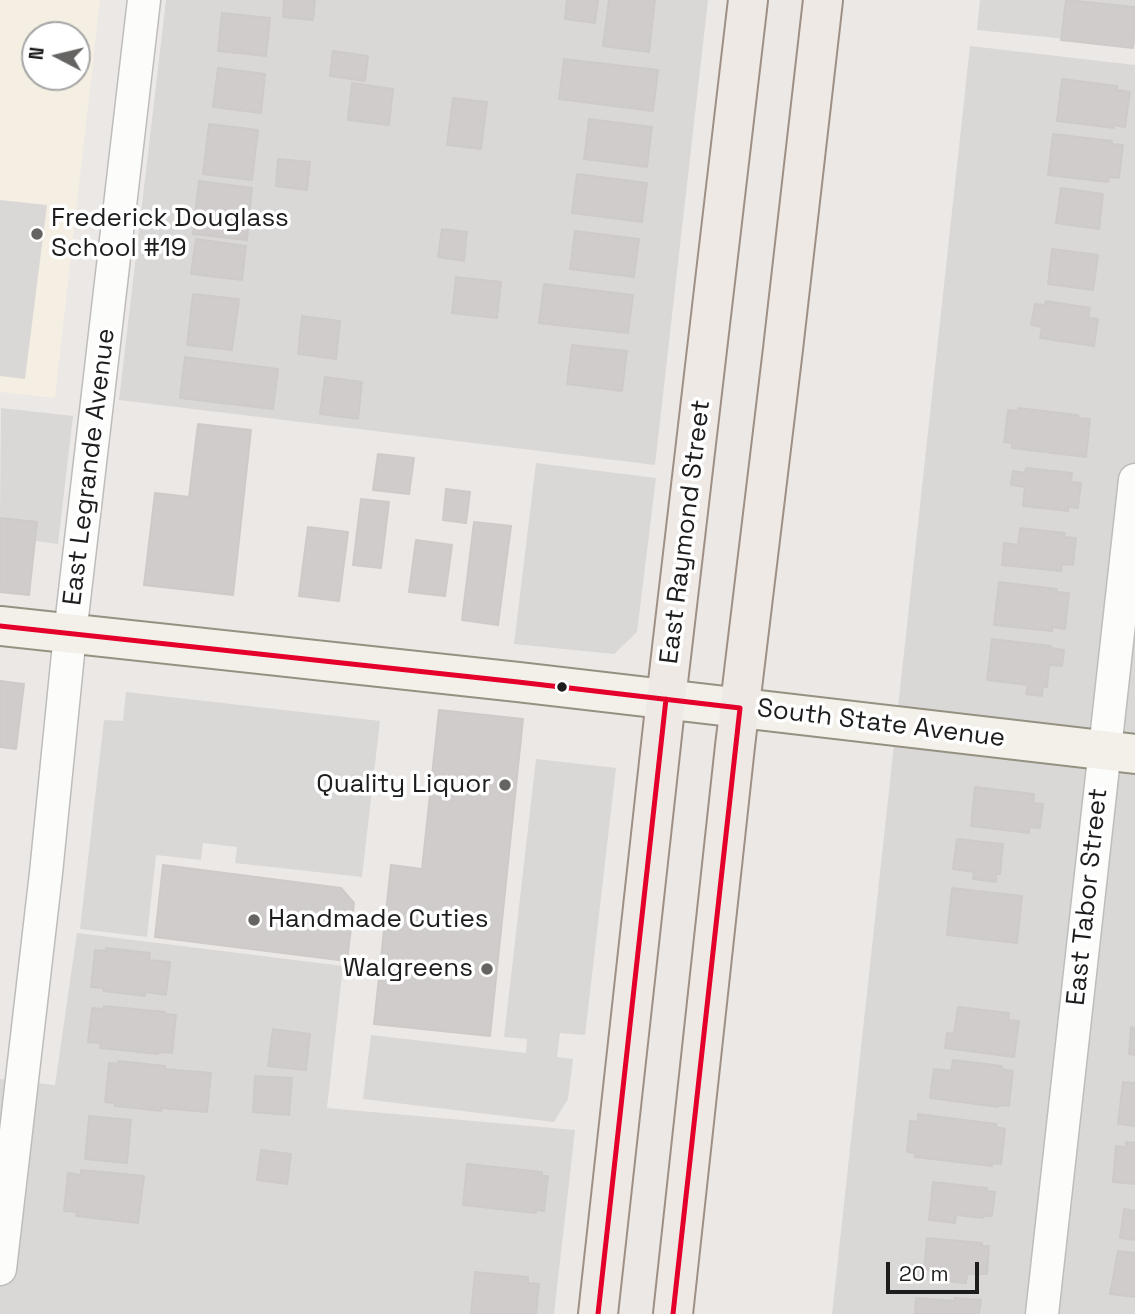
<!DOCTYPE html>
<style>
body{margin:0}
#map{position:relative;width:1135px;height:1314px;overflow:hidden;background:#ebe8e6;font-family:"Space Grotesk",sans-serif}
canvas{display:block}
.north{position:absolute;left:21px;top:21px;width:70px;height:70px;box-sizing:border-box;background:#fff;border:2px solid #a5a5a5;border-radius:50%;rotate:277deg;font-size:19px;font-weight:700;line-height:28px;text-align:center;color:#1d1d1d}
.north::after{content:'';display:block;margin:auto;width:24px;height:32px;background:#656463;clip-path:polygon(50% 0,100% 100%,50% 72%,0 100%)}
.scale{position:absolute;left:886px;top:1262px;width:93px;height:32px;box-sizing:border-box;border:4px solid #1d1d1d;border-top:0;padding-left:9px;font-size:21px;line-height:24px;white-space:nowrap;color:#1d1d1d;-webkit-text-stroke:5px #fff;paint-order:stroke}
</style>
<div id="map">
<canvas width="1135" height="1314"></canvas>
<div class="north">N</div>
<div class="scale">20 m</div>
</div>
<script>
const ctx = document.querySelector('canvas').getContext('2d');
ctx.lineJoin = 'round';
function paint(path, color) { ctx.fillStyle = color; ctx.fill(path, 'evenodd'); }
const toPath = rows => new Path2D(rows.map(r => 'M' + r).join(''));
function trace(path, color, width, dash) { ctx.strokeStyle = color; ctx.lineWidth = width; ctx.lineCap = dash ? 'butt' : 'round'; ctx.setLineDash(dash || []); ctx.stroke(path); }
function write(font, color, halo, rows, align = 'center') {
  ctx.font = font + ' "Space Grotesk",sans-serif'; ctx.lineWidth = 7; ctx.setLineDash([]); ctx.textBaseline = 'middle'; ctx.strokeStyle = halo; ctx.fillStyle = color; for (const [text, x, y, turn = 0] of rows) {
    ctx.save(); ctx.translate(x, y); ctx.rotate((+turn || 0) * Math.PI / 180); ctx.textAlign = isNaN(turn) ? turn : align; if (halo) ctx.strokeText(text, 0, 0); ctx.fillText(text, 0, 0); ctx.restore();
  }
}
paint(toPath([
 [166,0,708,0,655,465,119,400],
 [980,0,1135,0,1135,46,977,30],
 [970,46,1135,65,1135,1314,832,1314],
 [77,933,343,966,327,1108,575,1130,554,1314,0,1314,0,1079,55,1085]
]), '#dad8d7');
paint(toPath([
 [0,0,100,0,55,398,0,392],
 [35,35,77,35,77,77,35,77]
]), '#f4efe2');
paint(toPath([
 [0,200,47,205,25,379,0,376],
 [1,408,73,416,58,544,35,541,36,522,0,518],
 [536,463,656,478,637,632,614,654,514,644],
 [126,692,380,721,362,877,235,863,237,847,203,843,201,860,156,855,147,937,80,929,104,720,123,721],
 [536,759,616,768,585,1035,560,1033,557,1057,573,1059,568,1099,554,1122,363,1099,371,1035,526,1053,527,1039,504,1037]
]), '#d9d8d7');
const building = toPath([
 [284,0,315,0,313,20,283,17,284,0],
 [567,0,598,0,595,23,565,19,567,0],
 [609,0,655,0,649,52,603,46,609,0],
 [1066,0,1135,7,1133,48,1061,40,1066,0],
 [222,13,270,18,266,56,218,51,222,13],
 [333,51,368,56,365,81,330,76,333,51],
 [564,59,658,70,653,111,559,99,564,59],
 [218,68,265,74,261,113,213,107,218,68],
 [1062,79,1117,86,1117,90,1130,92,1125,127,1114,125,1114,128,1057,121,1062,79],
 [352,83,393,89,389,125,348,120,352,83],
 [453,98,487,102,481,149,447,145,453,98],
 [589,119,652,127,647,167,584,159,589,119],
 [209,124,258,130,252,180,203,174,209,124],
 [1053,134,1112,141,1112,144,1123,145,1119,178,1109,177,1108,182,1048,175,1053,134],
 [278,159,310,162,307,190,276,186,278,159],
 [577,174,647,183,642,222,572,213,577,174],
 [199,181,252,188,247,240,193,234,199,181],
 [1061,188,1103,194,1099,229,1056,223,1061,188],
 [442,229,467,232,464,261,438,257,442,229],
 [575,231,639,239,634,277,570,269,575,231],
 [196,239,246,246,242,280,191,274,196,239],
 [1052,249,1098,255,1093,290,1048,284,1052,249],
 [456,277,501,282,497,318,452,313,456,277],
 [544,284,633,295,628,333,539,323,544,284],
 [193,294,239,299,232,350,187,345,193,294],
 [1046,301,1090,308,1088,318,1098,319,1094,346,1040,338,1042,327,1031,325,1035,304,1045,305,1046,301],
 [302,316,340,321,336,359,298,354,302,316],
 [572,345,627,351,622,391,567,384,572,345],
 [185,357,278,369,273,409,180,398,185,357],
 [325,377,362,382,358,419,320,414,325,377],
 [1018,408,1078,415,1078,418,1090,419,1086,457,1012,448,1012,443,1004,442,1008,410,1018,411,1018,408],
 [198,424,251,430,233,595,144,585,155,493,189,497,198,424],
 [378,454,414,458,409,494,373,490,378,454],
 [1026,468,1072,473,1071,482,1081,483,1078,508,1068,507,1068,511,1023,506,1025,487,1011,485,1013,471,1025,473,1026,468],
 [446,489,470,492,466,523,443,520,446,489],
 [361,499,389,502,381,568,353,565,361,499],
 [0,518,37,522,29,595,0,592,0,518],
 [474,522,511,526,498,625,462,620,474,522],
 [308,527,348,532,339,601,299,596,308,527],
 [1020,528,1065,533,1064,537,1076,538,1073,565,1062,564,1061,571,1002,565,1004,543,1018,545,1020,528],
 [416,540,452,545,445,596,409,592,416,540],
 [999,582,1057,589,1057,592,1069,593,1065,629,1052,627,1052,631,994,625,999,582],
 [992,639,1051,646,1051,648,1064,650,1062,666,1049,665,1047,687,1043,686,1042,696,1026,694,1028,685,987,680,992,639],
 [0,681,24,684,16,749,0,747,0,681],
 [439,710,523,719,490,1036,374,1024,391,865,422,869,439,710],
 [975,787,1034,794,1033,803,1043,804,1040,828,1029,827,1029,833,971,826,975,787],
 [957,839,1003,844,1000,874,996,874,996,882,973,879,974,872,953,869,957,839],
 [163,865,341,888,354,903,347,961,155,937,163,865],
 [952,888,1022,896,1017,943,947,935,952,888],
 [106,948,150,953,149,960,170,962,166,995,145,992,145,996,103,991,103,988,91,987,95,950,106,951,106,948],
 [104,1006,165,1012,165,1014,176,1015,172,1053,158,1052,158,1054,100,1048,101,1043,88,1042,92,1008,103,1009,104,1006],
 [958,1007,1009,1013,1008,1020,1019,1021,1014,1057,945,1048,947,1033,954,1034,958,1007],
 [1131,1027,1135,1028,1135,1055,1129,1054,1131,1027],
 [273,1029,310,1034,306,1070,268,1066,273,1029],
 [953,1060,1002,1066,1002,1069,1013,1071,1009,1106,998,1105,998,1107,930,1098,934,1069,951,1071,953,1060],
 [118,1061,165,1066,165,1069,211,1073,207,1112,161,1108,161,1111,115,1106,115,1103,105,1102,109,1063,118,1064,118,1061],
 [255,1076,292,1078,289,1115,253,1112,255,1076],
 [1123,1082,1135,1083,1135,1126,1118,1124,1123,1082],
 [918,1114,996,1124,996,1127,1005,1129,1001,1164,992,1163,992,1166,915,1157,915,1153,907,1152,910,1121,918,1122,918,1114],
 [89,1116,131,1120,127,1163,85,1159,89,1116],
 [1126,1142,1135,1143,1135,1184,1113,1182,1116,1146,1126,1147,1126,1142],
 [261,1150,291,1154,287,1184,257,1180,261,1150],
 [467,1164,542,1172,542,1176,548,1176,544,1211,536,1210,536,1213,463,1205,467,1164],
 [81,1170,144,1176,138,1223,76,1216,77,1212,64,1211,68,1173,81,1175,81,1170],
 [933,1182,987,1188,987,1191,995,1192,992,1216,984,1216,983,1218,956,1215,955,1223,929,1220,933,1182],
 [1124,1209,1135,1211,1135,1240,1120,1238,1124,1209],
 [927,1238,982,1243,982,1246,989,1246,987,1274,967,1274,966,1283,942,1281,943,1271,924,1269,927,1238],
 [1118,1251,1135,1253,1135,1297,1110,1294,1118,1251],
 [475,1272,528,1277,528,1283,539,1284,536,1314,471,1314,475,1272],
 [916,1298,954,1301,955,1298,981,1300,979,1314,915,1314,916,1298]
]);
paint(building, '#d0cccb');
trace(building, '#cecac8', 2);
const street = toPath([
 [0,1269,46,873,70,634,144,0],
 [1042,1314,1135,480]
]);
const secondary = toPath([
 [0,626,518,682,1135,754]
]);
const primary = toPath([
 [598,1314,666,699,748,0],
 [673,1314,735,746,783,349,823,0]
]);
trace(street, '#bebdbc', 35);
trace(secondary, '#949180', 42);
trace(primary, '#9f9085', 42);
trace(street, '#fcfcfb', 32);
trace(secondary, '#f3f0ea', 38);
trace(primary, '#efe9e5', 38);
trace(toPath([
 [0,626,518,682,740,708,673,1314],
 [598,1314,666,699]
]), '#e4002b', 5);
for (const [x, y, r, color] of [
 [37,234,7,"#656463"],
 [562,687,6,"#1d1d1d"],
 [505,785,7,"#656463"],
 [254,920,7,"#656463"],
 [487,969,7,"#656463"]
]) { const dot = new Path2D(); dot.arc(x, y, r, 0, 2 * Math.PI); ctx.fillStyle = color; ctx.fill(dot); trace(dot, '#fff', 2.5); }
write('26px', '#1d1d1d', '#fff', [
 ["Frederick Douglass",51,219],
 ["School #19",51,249],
 ["Quality Liquor",491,785,"right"],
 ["Handmade Cuties",268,920],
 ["Walgreens",473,969,"right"]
], 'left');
write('26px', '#1d1d1d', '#fff', [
 ["East Legrande Avenue",90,467,-83],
 ["East Raymond Street",686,532,-83],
 ["South State Avenue",881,724,7],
 ["East Tabor Street",1088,897,-84]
]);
</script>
